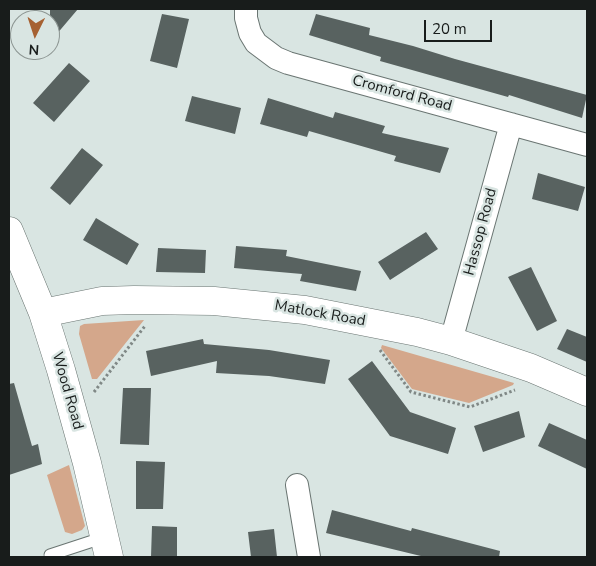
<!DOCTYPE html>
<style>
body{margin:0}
#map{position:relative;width:596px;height:566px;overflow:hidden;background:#d9e5e2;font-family:"Nunito Sans",sans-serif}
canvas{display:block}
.frame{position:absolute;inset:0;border:10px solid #181c1b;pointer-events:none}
.north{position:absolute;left:10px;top:10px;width:50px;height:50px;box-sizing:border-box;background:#d9e5e2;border:1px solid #8c9592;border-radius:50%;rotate:184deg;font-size:14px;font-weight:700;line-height:20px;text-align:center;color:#181c1b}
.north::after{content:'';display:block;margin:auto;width:18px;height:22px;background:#a66132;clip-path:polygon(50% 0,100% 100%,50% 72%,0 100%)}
.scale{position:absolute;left:424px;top:20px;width:68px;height:22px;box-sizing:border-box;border:2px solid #181c1b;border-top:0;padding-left:6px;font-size:15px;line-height:18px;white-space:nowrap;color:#181c1b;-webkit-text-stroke:4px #d9e5e2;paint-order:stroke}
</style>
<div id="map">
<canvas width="596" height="566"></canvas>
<div class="frame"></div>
<div class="north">N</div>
<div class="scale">20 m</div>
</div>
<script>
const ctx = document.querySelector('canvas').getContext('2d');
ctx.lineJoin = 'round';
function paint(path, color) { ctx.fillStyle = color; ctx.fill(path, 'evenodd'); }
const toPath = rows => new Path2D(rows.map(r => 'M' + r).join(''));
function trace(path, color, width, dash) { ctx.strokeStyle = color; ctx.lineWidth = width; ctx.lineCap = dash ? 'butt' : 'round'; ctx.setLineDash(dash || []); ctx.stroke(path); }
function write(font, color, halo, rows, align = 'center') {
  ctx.font = font + ' "Nunito Sans",sans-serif'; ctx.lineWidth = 5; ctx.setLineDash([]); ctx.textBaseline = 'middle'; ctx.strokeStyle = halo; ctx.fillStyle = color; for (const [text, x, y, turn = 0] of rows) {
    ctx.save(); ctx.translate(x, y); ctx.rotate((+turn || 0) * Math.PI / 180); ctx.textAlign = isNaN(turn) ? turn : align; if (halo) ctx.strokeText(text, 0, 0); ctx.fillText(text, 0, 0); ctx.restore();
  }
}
paint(toPath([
 [144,320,97,379,92,379,79,334,80,326,84,324],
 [382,345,514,383,513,385,469,403,412,389,381,348],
 [69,465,85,526,82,530,72,534,65,532,47,475]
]), '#d4a78b');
paint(toPath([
 [50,9,78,9,50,42],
 [162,14,189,19,177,68,150,61],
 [316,14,370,28,369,35,413,46,455,59,587,95,582,118,509,95,508,97,380,61,381,57,309,35],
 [69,63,90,81,54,122,33,103],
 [192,96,241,108,235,134,185,121],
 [268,98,333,118,335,112,385,126,382,133,449,148,440,173,394,161,396,156,309,131,307,137,260,124],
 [82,148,103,165,70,205,50,188],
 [538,173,585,187,578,211,532,199],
 [96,218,139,244,127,265,83,240],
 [426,232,438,249,390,280,378,262],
 [236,246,287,250,286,256,361,271,356,291,300,281,302,274,234,268],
 [158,248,206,250,205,273,156,272],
 [531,267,557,321,537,331,508,277],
 [567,329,587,337,587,362,557,349],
 [203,339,204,344,269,350,330,360,325,384,269,376,216,373,217,361,151,376,146,351],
 [372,361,410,412,456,428,448,454,390,436,348,379],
 [14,383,32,446,38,444,42,464,9,475,9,384],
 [123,388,151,388,149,445,120,444],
 [519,411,525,437,483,452,474,426],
 [549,423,587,440,587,469,538,446],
 [136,461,165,462,163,509,136,509],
 [332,510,411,531,412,528,500,551,499,557,425,557,326,533],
 [152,526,177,527,177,557,151,557],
 [274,529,277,557,251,557,248,532]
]), '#586260');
const service = toPath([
 [50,555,105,537]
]);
const minor = toPath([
 [246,9,246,18,250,33,256,43,276,58,288,63,587,145],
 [451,341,511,124],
 [297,485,309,557]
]);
const tertiary = toPath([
 [9,231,43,313,61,370,87,463,109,557],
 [43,313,102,301,134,300,214,301,305,310,417,332,451,341,531,368,587,392]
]);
trace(service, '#6a7572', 13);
trace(minor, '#6a7572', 24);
trace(tertiary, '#6a7572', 29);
trace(toPath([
 [380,350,411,392,470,407,515,390],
 [94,392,145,326]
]), '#808886', 3, [2.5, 2.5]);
trace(service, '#fff', 11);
trace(minor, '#fff', 22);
trace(tertiary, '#fff', 28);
write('15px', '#181c1b', '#d9e5e2', [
 ["Cromford Road",402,94,15],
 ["Hassop Road",481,232,-75],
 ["Matlock Road",320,314,10],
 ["Wood Road",67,391,74]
]);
</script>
